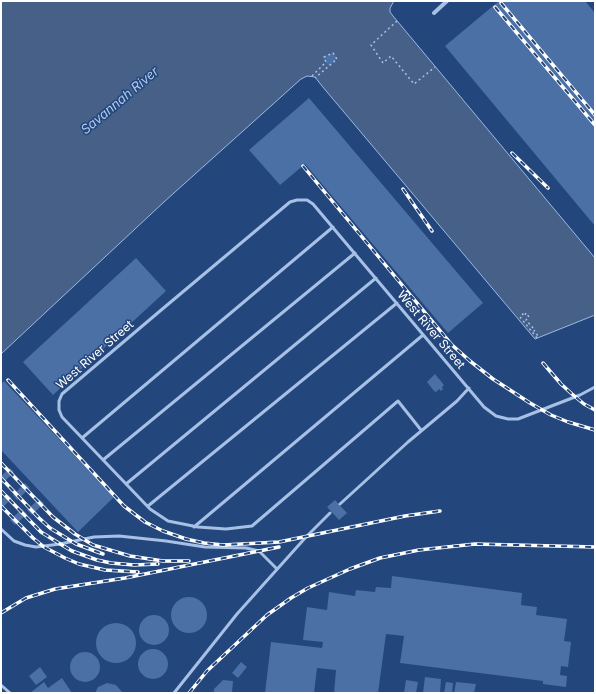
<!DOCTYPE html>
<style>
body{margin:0}
#map{position:relative;width:596px;height:694px;overflow:hidden;background:#23467c;font-family:Inter,sans-serif}
canvas{display:block}
.frame{position:absolute;inset:0;border:2px solid #fff;pointer-events:none}
</style>
<div id="map">
<canvas width="596" height="694"></canvas>
<div class="frame"></div>
</div>
<script>
const ctx = document.querySelector('canvas').getContext('2d');
ctx.lineJoin = 'round';
function paint(path, color) { ctx.fillStyle = color; ctx.fill(path, 'evenodd'); }
const toPath = rows => new Path2D(rows.map(r => 'M' + r).join(''));
function trace(path, color, width, dash) { ctx.strokeStyle = color; ctx.lineWidth = width; ctx.lineCap = dash ? 'butt' : 'round'; ctx.setLineDash(dash || []); ctx.stroke(path); }
function write(font, color, halo, rows, align = 'center') {
  ctx.font = font + ' Inter,sans-serif'; ctx.lineWidth = 3; ctx.setLineDash([]); ctx.textBaseline = 'middle'; ctx.strokeStyle = halo; ctx.fillStyle = color; for (const [text, x, y, turn = 0] of rows) {
    ctx.save(); ctx.translate(x, y); ctx.rotate((+turn || 0) * Math.PI / 180); ctx.textAlign = isNaN(turn) ? turn : align; if (halo) ctx.strokeText(text, 0, 0); ctx.fillText(text, 0, 0); ctx.restore();
  }
}
const water = toPath([
 [1,1,394,1,390,8,390,12,393,16,595,258,595,315,535,339,322,86,315,77,307,76,301,79,165,201,1,354,1,1]
]);
paint(water, '#466088');
trace(water, '#9bbae6', 1);
paint(toPath([
 [499,1,585,1,595,13,595,226,445,46],
 [333,53,337,59,329,66,324,60,324,57],
 [309,98,483,303,448,333,305,164,280,185,249,150],
 [136,258,166,291,53,395,23,362],
 [435,374,444,385,442,387,443,389,441,391,439,389,436,392,434,391,427,382],
 [4,381,114,497,78,532,1,450,1,384],
 [10,468,14,472,2,484,1,482,1,476],
 [25,483,30,488,17,500,13,495],
 [7,494,12,498,1,509,1,500],
 [39,499,44,503,32,515,27,510],
 [335,500,347,513,339,520,327,507],
 [22,509,27,514,15,525,10,520],
 [392,576,522,593,521,605,537,607,536,615,567,619,564,641,571,642,568,667,561,666,560,675,567,676,566,687,543,684,543,681,400,663,404,636,386,634,378,693,334,693,336,670,317,668,314,693,265,693,271,642,322,648,323,642,303,640,307,607,327,610,329,592,355,596,356,590,375,592,376,587,391,588],
 '171 615a18 18 0 1 1 36 0a18 18 0 1 1-36 0Z',
 '139 630a15 15 0 1 1 30 0a15 15 0 1 1-30 0Z',
 '96 643a20 20 0 1 1 40 0a20 20 0 1 1-40 0Z',
 '138 664a15 15 0 1 1 30 0a15 15 0 1 1-30 0Z',
 '70 667a15 15 0 1 1 30 0a15 15 0 1 1-30 0Z',
 [241,662,247,667,238,678,232,673],
 [40,667,47,677,36,685,29,676],
 [425,677,441,679,440,693,423,693],
 [62,678,72,693,30,693,44,682,48,688],
 [223,680,233,681,232,693,214,693,214,689],
 [406,680,418,682,416,693,404,693],
 [446,682,453,683,452,693,444,693],
 [456,682,476,684,474,693,454,693],
 [107,683,116,685,123,693,95,693,98,687]
]), '#4b70a5');
trace(toPath([
 [397,21,371,45,383,63,391,56,414,84,435,67],
 [312,76,326,62,324,57,333,53,337,59,315,78],
 [537,338,520,317,524,313,525,315,526,313,529,317,526,320,535,330,534,331,539,337]
]), '#a7c0e5', 1.5, [2, 3]);
trace(toPath([
 [421,430,398,401,252,526,226,529,198,527,168,521,150,509,62,417,59,410,59,401,62,394,160,311,290,202,297,200,307,200,313,204,484,407,496,416,508,419,518,419,580,395,595,387],
 [82,438,333,227],
 [103,460,355,253],
 [126,484,376,278],
 [340,504,408,442,457,401,469,388],
 [148,506,397,303],
 [194,527,423,335],
 [1,529,14,541,25,545,36,547,60,544,94,537,119,536,166,541,205,547,246,548,259,551,277,569],
 [1,685,10,693],
 [174,693,237,614,306,537,330,513]
]), '#a7c0e5', 3);
trace(toPath([
 [434,13,447,1]
]), '#a7c0e5', 4);
const rail = toPath([
 [501,3,595,115],
 [495,7,595,125],
 [512,153,548,188],
 [303,166,452,345,470,361,493,379,530,403,551,415,568,422,595,430],
 [403,189,432,231],
 [543,363,561,384,572,394,584,404,595,410],
 [8,380,124,506,145,522,163,531,186,539,204,543,223,545,279,542,405,516,440,511],
 [1,463,53,517,75,534,93,545,130,556,163,561,189,561],
 [1,478,39,518,50,528,76,544,103,554],
 [1,491,41,532,57,542,72,551,97,560,111,563,134,565,158,564],
 [1,506,33,538,44,547,65,558,79,564,105,570,138,572],
 [1,613,26,598,55,589,125,578,279,547],
 [189,693,207,671,267,615,291,598,308,588,350,569,380,558,419,550,475,544,595,547]
]);
trace(rail, '#fff', 3.5);
trace(rail, '#23467c', 2, [6]);
write('12px', '#fff', '#23467c', [
 ["West River Street",431,330,50],
 ["West River Street",95,355,-41]
]);
write('italic 13px', '#b2caed', '#23467c', [
 ["Savannah River",120,101,-40]
]);
</script>
